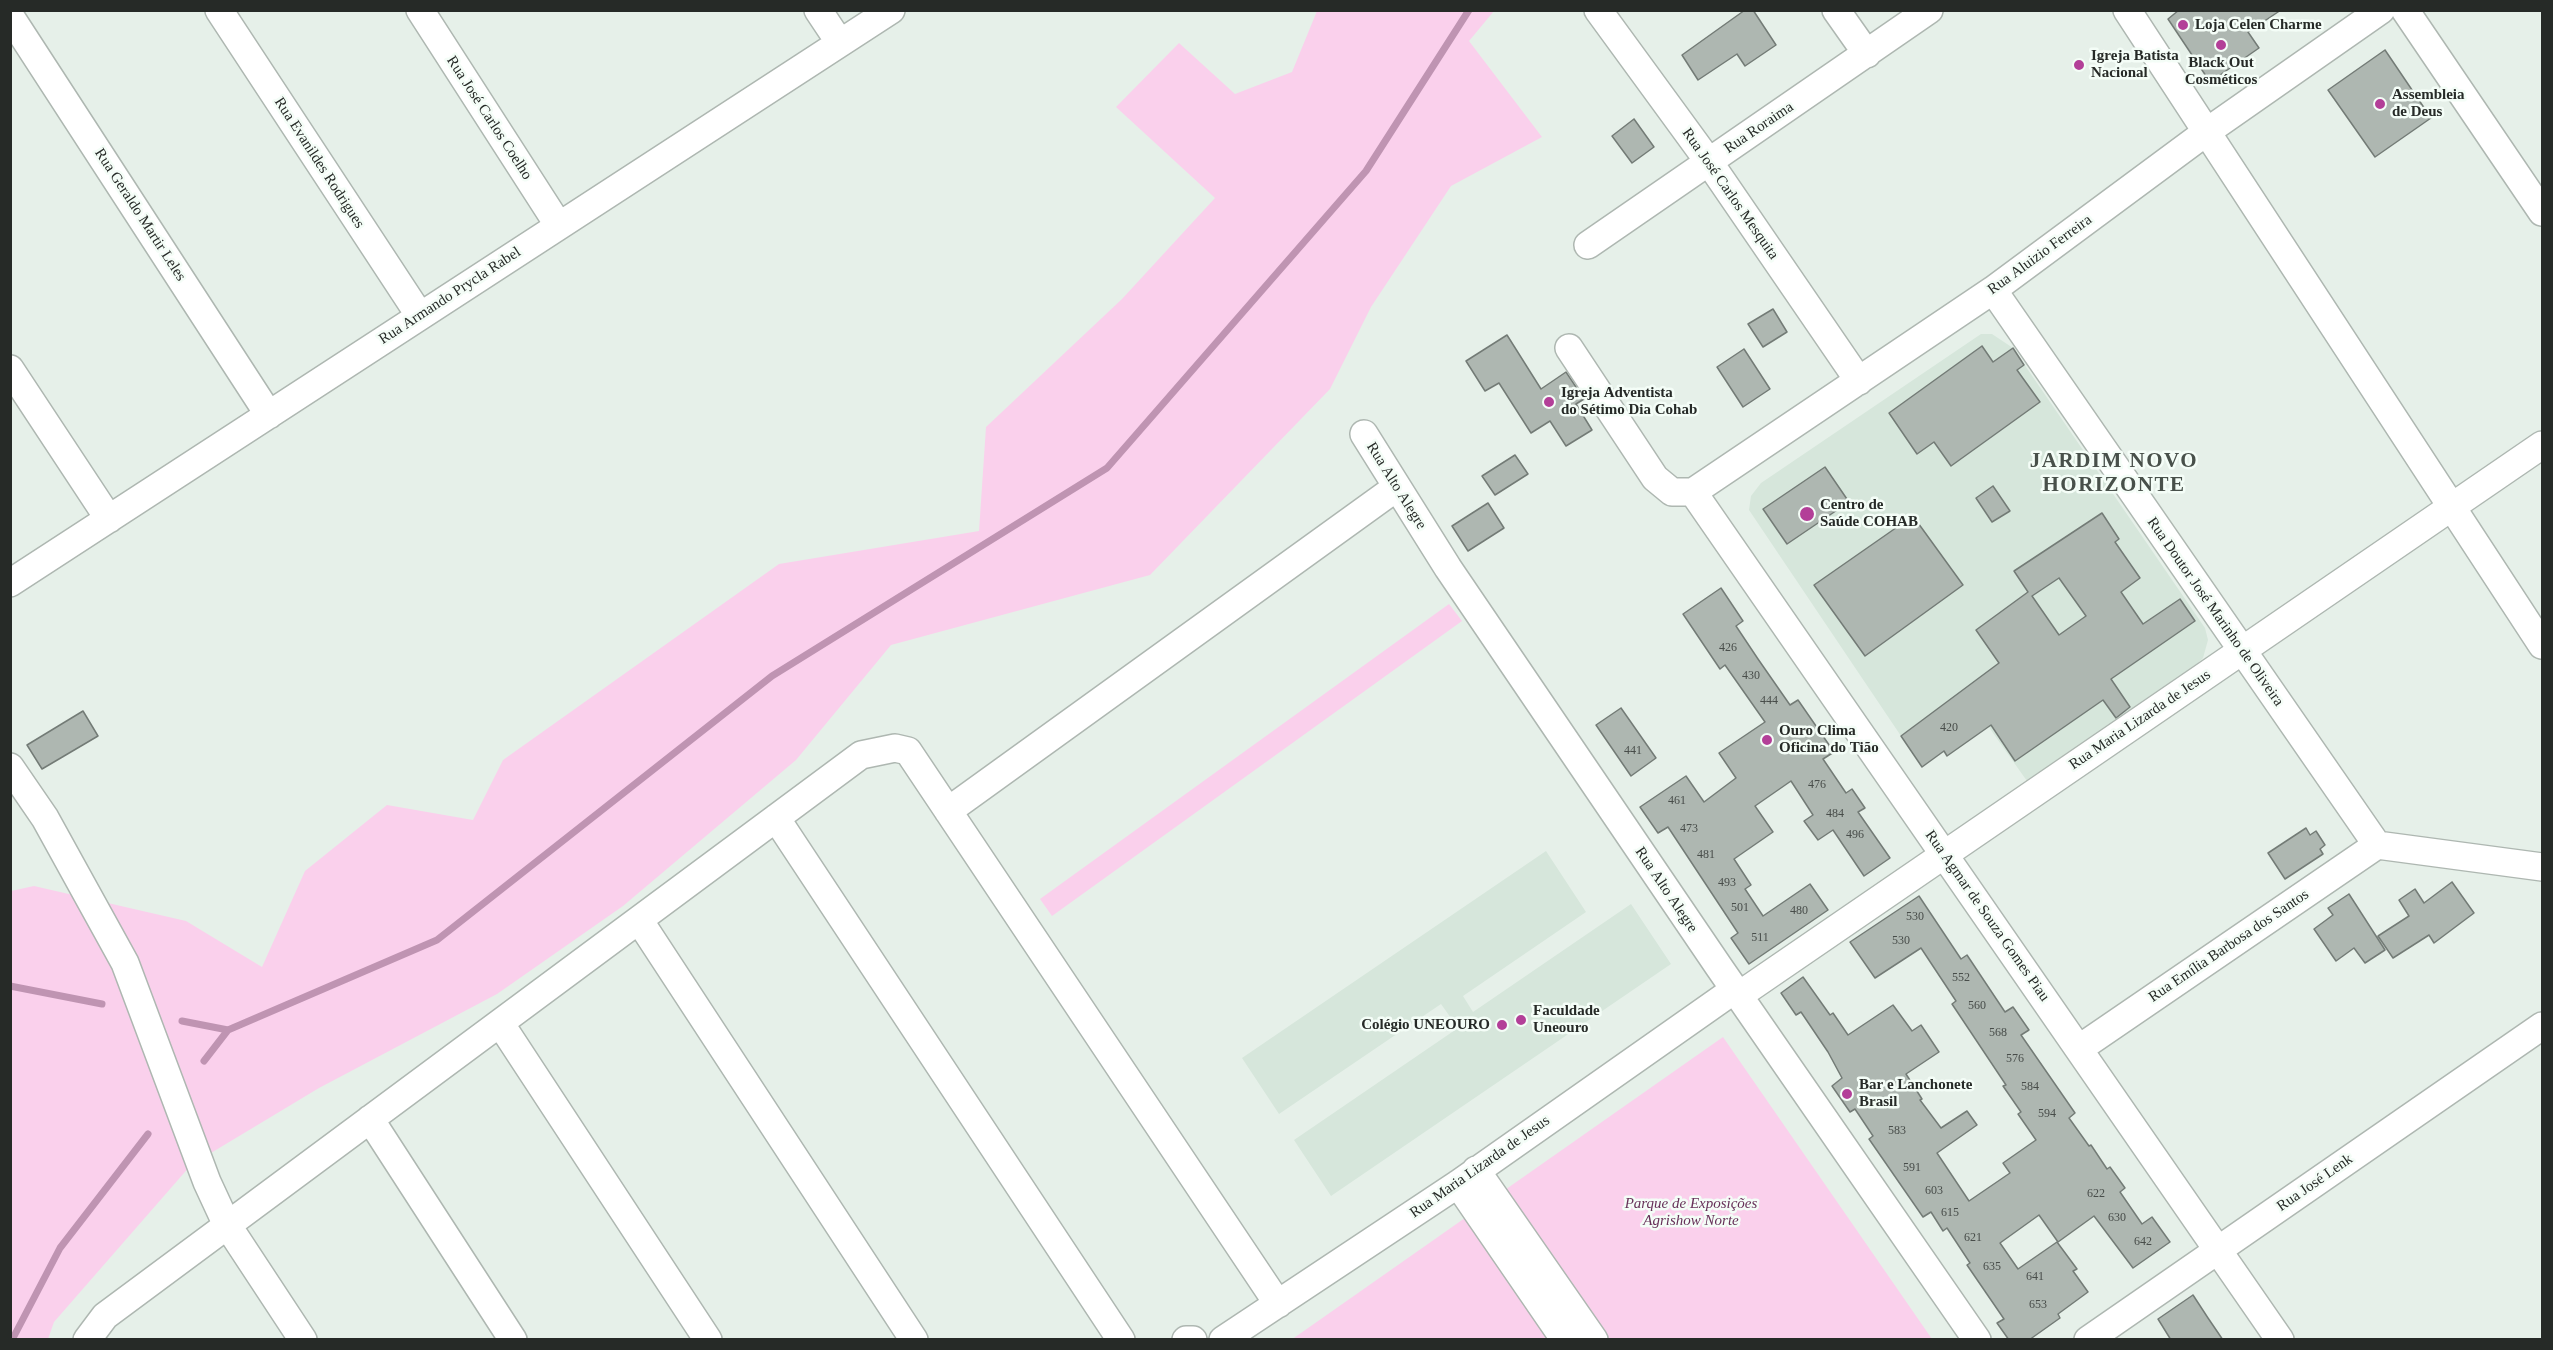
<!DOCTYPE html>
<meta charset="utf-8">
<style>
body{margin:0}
#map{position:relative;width:2553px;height:1350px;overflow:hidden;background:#e6f0e9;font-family:"Times New Roman",serif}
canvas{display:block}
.frame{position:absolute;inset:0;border:12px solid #262a27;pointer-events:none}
</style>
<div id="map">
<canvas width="2553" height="1350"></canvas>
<div class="frame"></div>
</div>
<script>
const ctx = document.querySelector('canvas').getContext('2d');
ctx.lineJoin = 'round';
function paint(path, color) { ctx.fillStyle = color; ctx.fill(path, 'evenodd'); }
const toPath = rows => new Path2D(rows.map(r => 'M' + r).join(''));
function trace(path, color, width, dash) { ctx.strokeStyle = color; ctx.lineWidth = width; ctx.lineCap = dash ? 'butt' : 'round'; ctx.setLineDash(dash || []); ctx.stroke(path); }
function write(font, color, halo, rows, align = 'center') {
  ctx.font = font + ' "Times New Roman",serif'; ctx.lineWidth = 5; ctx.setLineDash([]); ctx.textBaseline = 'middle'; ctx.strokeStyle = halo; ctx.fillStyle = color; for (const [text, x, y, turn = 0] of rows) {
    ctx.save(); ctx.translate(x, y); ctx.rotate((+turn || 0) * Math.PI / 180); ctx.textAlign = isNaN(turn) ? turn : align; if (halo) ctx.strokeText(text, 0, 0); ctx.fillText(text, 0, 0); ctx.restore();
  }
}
paint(toPath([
 [1981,334,1992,334,2013,348,2205,628,2208,640,2203,658,2197,664,2027,781,1964,692,1901,736,1749,510,1751,496,1761,483],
 [1546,851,1586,912,1463,996,1473,1012,1631,904,1671,964,1331,1196,1294,1140,1458,1028,1441,1004,1279,1114,1242,1058]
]), '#d6e6db');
paint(toPath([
 [1317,11,1494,11,1469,41,1542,137,1451,186,1371,307,1330,389,1150,575,891,645,796,760,623,906,497,994,319,1088,191,1165,54,1322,48,1339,11,1340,11,891,34,886,186,921,262,967,305,871,387,805,473,820,503,760,779,564,979,531,986,427,1122,299,1215,198,1116,107,1179,43,1235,94,1292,72],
 [1449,604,1462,621,1052,916,1040,899],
 [1723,1037,1932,1339,1291,1340]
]), '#fad0ec');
trace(toPath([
 [10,986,102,1004],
 [182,1021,228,1030,437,940,772,676,1107,468,1366,171,1469,10],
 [204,1061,228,1030],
 [12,1340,60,1248,148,1134]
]), '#bf94b2', 7);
const building = toPath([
 [1745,10,1753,10,1776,45,1745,66,1737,54,1698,80,1682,55,1745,10],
 [2179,10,2281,10,2248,32,2259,48,2210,82,2168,19,2179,10],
 [2385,50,2431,118,2375,157,2328,90,2385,50],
 [1634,119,1654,147,1632,163,1612,136,1634,119],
 [1773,309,1787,332,1763,347,1748,324,1773,309],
 [1507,335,1541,389,1566,372,1584,399,1576,404,1592,430,1566,446,1550,421,1531,433,1499,383,1485,391,1466,361,1507,335],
 [1982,346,1993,362,2013,348,2024,365,2017,370,2040,402,1951,466,1934,442,1917,454,1889,413,1982,346],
 [1744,349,1770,389,1743,407,1717,367,1744,349],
 [1515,455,1528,474,1495,495,1482,476,1515,455],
 [1825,467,1849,502,1787,544,1763,509,1825,467],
 [1993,486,2010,511,1992,522,1976,498,1993,486],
 [1488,503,1504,528,1468,551,1452,526,1488,503],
 [2102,513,2119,539,2115,542,2140,578,2121,592,2143,624,2180,599,2195,621,2111,679,2130,707,2116,718,2103,700,2015,761,1991,725,1947,756,1944,751,1922,767,1901,736,1999,663,1976,630,2028,592,2014,571,2102,513],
 [2059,578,2086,616,2059,635,2032,596,2059,578],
 [1913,516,1963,585,1865,656,1814,585,1913,516],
 [1721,588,1743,621,1736,626,1758,659,1790,705,1798,700,1834,752,1823,759,1846,793,1852,789,1865,808,1858,812,1890,858,1864,876,1833,830,1818,840,1804,821,1813,815,1791,781,1755,806,1773,832,1734,859,1751,885,1745,889,1763,916,1810,884,1828,910,1749,964,1731,938,1738,933,1668,827,1658,833,1640,807,1686,776,1704,802,1736,778,1719,753,1765,722,1725,665,1720,669,1683,614,1721,588],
 [1621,708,1656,758,1631,776,1596,725,1621,708],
 [83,711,98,736,42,769,27,745,83,711],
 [2306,828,2310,835,2316,831,2325,845,2320,849,2323,854,2285,879,2268,853,2306,828],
 [2452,882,2474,913,2434,943,2429,935,2393,958,2378,936,2409,916,2399,900,2415,889,2424,903,2452,882],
 [2349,894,2385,950,2365,963,2354,948,2336,961,2314,929,2333,915,2328,908,2349,894],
 [1919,896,1961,959,1967,955,2005,1012,2013,1007,2029,1030,2021,1035,2075,1113,2069,1118,2089,1146,2091,1145,2107,1169,2110,1167,2125,1188,2120,1192,2142,1224,2152,1217,2170,1242,2133,1268,2094,1216,2058,1242,2039,1215,2000,1243,2018,1269,2057,1242,2077,1269,2073,1271,2088,1292,2058,1314,2060,1318,2029,1340,2009,1340,1997,1323,2004,1319,1967,1265,1970,1263,1947,1228,1943,1231,1931,1212,1923,1217,1869,1139,1873,1136,1855,1109,1850,1112,1832,1086,1842,1078,1828,1052,1801,1012,1796,1015,1781,993,1803,977,1830,1015,1833,1013,1848,1035,1893,1005,1912,1031,1921,1025,1939,1052,1906,1074,1922,1099,1920,1100,1941,1128,1967,1111,1977,1125,1937,1153,1969,1201,2010,1173,2003,1163,2036,1140,2018,1114,2021,1112,2003,1086,2006,1085,1952,1004,1956,1001,1921,948,1875,978,1850,942,1919,896],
 [2193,1295,2208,1318,2223,1340,2171,1340,2158,1319,2193,1295]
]);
paint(building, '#aeb7b1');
trace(building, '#737b76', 1.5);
const minor = toPath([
 [219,10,420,316],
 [420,10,559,226],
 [818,10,840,43],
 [1598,10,1709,162,1859,381],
 [1836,10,1867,54],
 [2127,10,2542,645],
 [2405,10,2542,212],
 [10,16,269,415],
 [1588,245,1929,10],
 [1993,290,2377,845],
 [1569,348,1655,478,1672,492,1693,492],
 [10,369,109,519],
 [1364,434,1448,568,1719,967,1977,1340],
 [1693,492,2280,1340],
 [1693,492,1993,290,2205,133,2381,10],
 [10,583,891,10],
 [10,767,45,818,125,963,207,1182,226,1223,303,1340],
 [948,811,1397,487],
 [776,818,1121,1340],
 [2377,845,2542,867],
 [639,920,914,1340],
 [1738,996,2542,445],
 [500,1023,708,1340],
 [2080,1048,2377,845],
 [370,1119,513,1340],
 [1476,1170,1594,1340],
 [1458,1184,1565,1340],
 [87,1340,105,1316,861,755,895,748,908,751,1278,1304],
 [1186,1340,1193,1340],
 [1223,1340,1458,1184,1734,990],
 [2088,1340,2542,1026]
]);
trace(minor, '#aeb7b1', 30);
trace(minor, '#fff', 27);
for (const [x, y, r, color] of [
 [2183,25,6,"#b33f98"],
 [2221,45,6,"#b33f98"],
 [2079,65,6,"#b33f98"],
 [2380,104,6,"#b33f98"],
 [1549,402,6,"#b33f98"],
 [1807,514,8,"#b33f98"],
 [1767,740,6,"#b33f98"],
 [1521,1020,6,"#b33f98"],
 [1502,1025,6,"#b33f98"],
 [1847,1094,6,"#b33f98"]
]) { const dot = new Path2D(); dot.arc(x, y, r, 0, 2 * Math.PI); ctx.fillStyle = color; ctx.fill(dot); trace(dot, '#f4fdf7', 2); }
write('12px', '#484d4a', null, [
 ["426",1728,648],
 ["430",1751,676],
 ["444",1769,701],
 ["420",1949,728],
 ["441",1633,751],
 ["476",1817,785],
 ["461",1677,801],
 ["484",1835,814],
 ["473",1689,829],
 ["496",1855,835],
 ["481",1706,855],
 ["493",1727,883],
 ["501",1740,908],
 ["480",1799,911],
 ["530",1915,917],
 ["511",1760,938],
 ["530",1901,941],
 ["552",1961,978],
 ["560",1977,1006],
 ["568",1998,1033],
 ["576",2015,1059],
 ["584",2030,1087],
 ["594",2047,1114],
 ["583",1897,1131],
 ["591",1912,1168],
 ["603",1934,1191],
 ["622",2096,1194],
 ["615",1950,1213],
 ["630",2117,1218],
 ["621",1973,1238],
 ["642",2143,1242],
 ["635",1992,1267],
 ["641",2035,1277],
 ["653",2038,1305]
]);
write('bold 15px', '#262a27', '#f4fdf7', [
 ["Loja Celen Charme",2195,25],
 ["Igreja Batista",2091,56],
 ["Nacional",2091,73],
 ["Black Out",2221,63,"center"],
 ["Cosméticos",2221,80,"center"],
 ["Assembleia",2392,95],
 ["de Deus",2392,112],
 ["Igreja Adventista",1561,393],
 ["do Sétimo Dia Cohab",1561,410],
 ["Centro de",1820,505],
 ["Saúde COHAB",1820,522],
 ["Ouro Clima",1779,731],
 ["Oficina do Tião",1779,748],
 ["Faculdade",1533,1011],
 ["Uneouro",1533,1028],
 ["Colégio UNEOURO",1490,1025,"right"],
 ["Bar e Lanchonete",1859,1085],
 ["Brasil",1859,1102]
], 'left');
write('15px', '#262a27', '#f4fdf7', [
 ["Rua José Carlos Coelho",489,118,57],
 ["Rua Roraima",1759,128,-34],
 ["Rua Evanildes Rodrigues",319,163,57],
 ["Rua José Carlos Mesquita",1730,194,55],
 ["Rua Geraldo Martir Leles",140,215,57],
 ["Rua Aluizio Ferreira",2040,255,-36],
 ["Rua Armando Prycla Rabel",450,296,-33],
 ["Rua Alto Alegre",1396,486,58],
 ["Rua Doutor José Marinho de Oliveira",2215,612,55],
 ["Rua Maria Lizarda de Jesus",2140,720,-34],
 ["Rua Alto Alegre",1666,890,56],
 ["Rua Agmar de Souza Gomes Piau",1987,916,55],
 ["Rua Emília Barbosa dos Santos",2229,946,-34],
 ["Rua Maria Lizarda de Jesus",1480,1167,-35],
 ["Rua José Lenk",2315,1183,-35]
]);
write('italic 15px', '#673159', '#f4fdf7', [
 ["Parque de Exposições",1691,1204],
 ["Agrishow Norte",1691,1221]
]);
ctx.letterSpacing = '1.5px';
write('bold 21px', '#48504a', '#f4fdf7', [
 ["JARDIM NOVO",2114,462],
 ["HORIZONTE",2114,486]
]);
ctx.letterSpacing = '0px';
</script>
